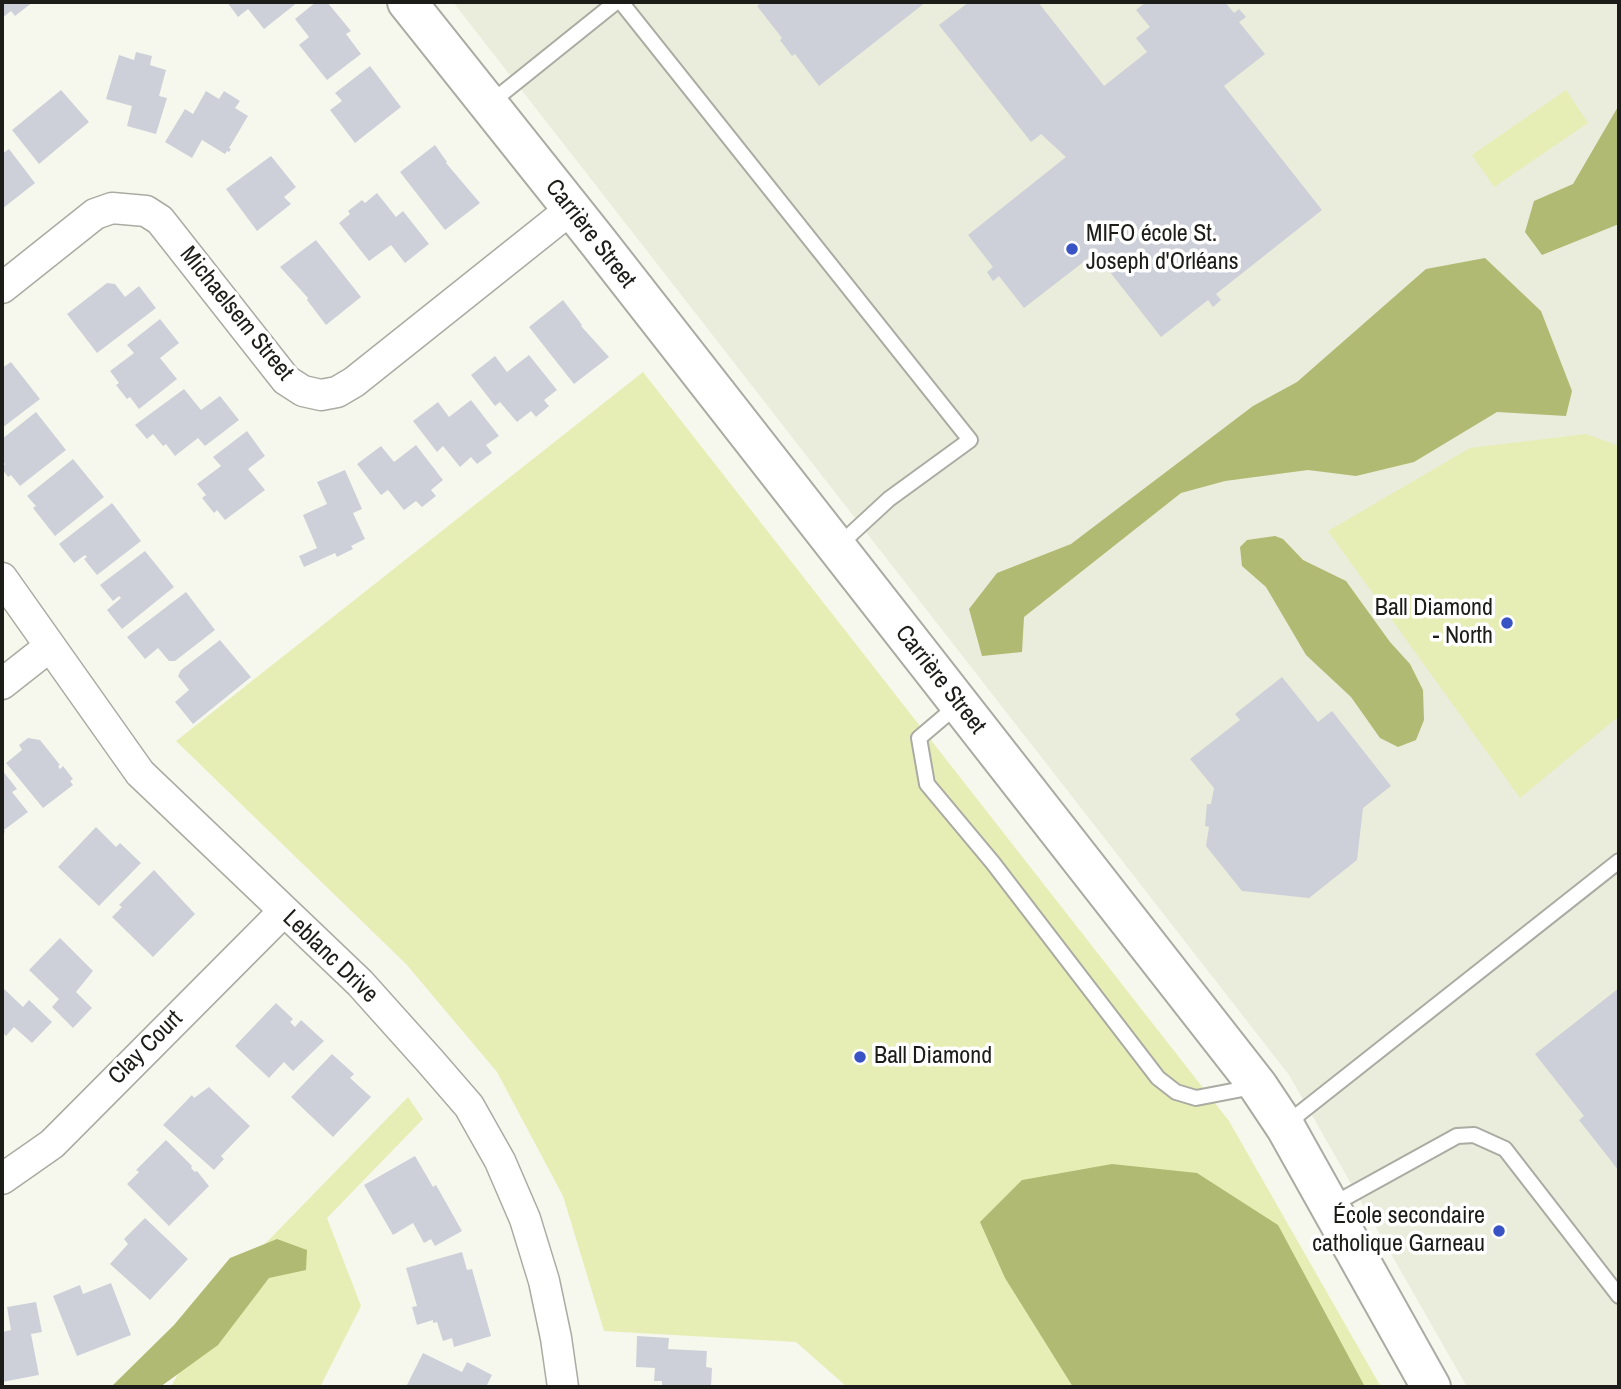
<!DOCTYPE html>
<meta charset="utf-8">
<style>
body{margin:0}
#map{position:relative;width:1621px;height:1389px;overflow:hidden;background:#f6f8ee;font-family:"Archivo Narrow",sans-serif}
canvas{display:block}
.frame{position:absolute;inset:0;border:4px solid #1c1d19;pointer-events:none}
</style>
<div id="map">
<canvas width="1621" height="1389"></canvas>
<div class="frame"></div>
</div>
<script>
const ctx = document.querySelector('canvas').getContext('2d');
ctx.lineJoin = 'round';
function paint(path, color) { ctx.fillStyle = color; ctx.fill(path, 'evenodd'); }
const toPath = rows => new Path2D(rows.map(r => 'M' + r).join(''));
function trace(path, color, width, dash) { ctx.strokeStyle = color; ctx.lineWidth = width; ctx.lineCap = dash ? 'butt' : 'round'; ctx.setLineDash(dash || []); ctx.stroke(path); }
function write(font, color, halo, rows, align = 'center') {
  ctx.font = font + ' "Archivo Narrow",sans-serif'; ctx.lineWidth = 7; ctx.setLineDash([]); ctx.textBaseline = 'middle'; ctx.strokeStyle = halo; ctx.fillStyle = color; for (const [text, x, y, turn = 0] of rows) {
    ctx.save(); ctx.translate(x, y); ctx.rotate((+turn || 0) * Math.PI / 180); ctx.textAlign = isNaN(turn) ? turn : align; if (halo) ctx.strokeText(text, 0, 0); ctx.fillText(text, 0, 0); ctx.restore();
  }
}
paint(toPath([
 [453,2,1619,2,1619,1387,1467,1387,1289,1075]
]), '#eaeddb');
paint(toPath([
 [1566,90,1588,123,1494,187,1472,155],
 [643,372,1229,1121,1381,1387,847,1387,796,1342,604,1331,563,1196,497,1072,406,964,176,741],
 [1586,434,1619,446,1619,716,1520,798,1328,531,1470,448],
 [408,1097,423,1119,327,1218,361,1306,320,1387,171,1387,223,1287]
]), '#e6eeb5');
paint(toPath([
 [1619,105,1619,224,1542,255,1525,232,1534,201,1573,184],
 [1485,258,1541,311,1572,391,1566,416,1497,412,1414,462,1356,476,1308,470,1225,481,1181,493,1024,617,1022,652,982,656,969,609,997,573,1071,544,1253,406,1297,382,1426,269],
 [1275,536,1283,539,1303,560,1346,581,1390,642,1410,664,1423,690,1424,720,1416,740,1398,747,1380,738,1351,697,1306,655,1266,587,1242,566,1240,547,1247,540],
 [1112,1164,1197,1173,1278,1225,1365,1387,1073,1387,1005,1278,980,1222,1022,1180],
 [277,1239,307,1250,306,1270,269,1278,218,1345,160,1387,111,1387,174,1325,230,1258]
]), '#b1ba72');
paint(toPath([
 [2,2,33,2,15,16,11,11,2,18],
 [227,2,298,2,264,29,248,9,238,17],
 [316,2,327,2,351,31,346,34,361,54,327,80,299,45,309,37,295,19],
 [762,2,926,2,819,86,795,54,792,56,780,40,782,38,757,6],
 [969,2,1038,2,1104,86,1147,52,1136,38,1150,27,1136,10,1146,2,1225,2,1234,13,1239,9,1246,17,1239,22,1265,54,1224,86,1322,210,1216,294,1221,300,1213,307,1208,300,1161,337,1095,253,1024,308,999,276,993,281,987,272,993,267,968,235,1066,157,1041,134,1031,142,939,25],
 [136,52,152,56,150,65,166,70,159,96,167,98,156,134,127,126,132,106,106,99,119,55,134,60],
 [370,66,401,107,355,143,330,110,342,101,335,93],
 [61,90,89,122,39,164,12,130],
 [206,91,219,99,224,91,240,101,235,108,248,116,229,148,231,149,229,152,227,151,225,154,202,140,192,158,165,142,185,109,193,114],
 [435,145,447,162,446,163,480,203,445,230,400,172],
 [9,149,35,183,2,209,2,154],
 [271,156,296,187,284,197,291,204,257,231,226,189],
 [377,193,396,217,403,211,429,244,405,263,391,245,369,261,339,223,350,214,348,211,362,200,365,203],
 [316,240,361,297,326,325,307,300,308,298,280,267],
 [107,283,115,284,125,297,139,286,156,308,97,353,67,314],
 [563,300,582,325,581,326,609,357,574,384,529,327],
 [160,319,179,343,160,358,177,379,139,409,130,397,127,399,116,385,119,383,110,371,134,353,127,345],
 [529,355,557,390,544,400,549,406,536,417,531,411,517,422,500,402,495,406,471,375,495,356,507,372],
 [11,362,40,399,2,428,2,368],
 [184,389,201,410,220,396,239,420,205,446,198,438,175,456,166,444,163,446,153,434,147,439,135,425],
 [471,400,499,436,486,445,492,453,477,464,471,457,460,467,443,446,437,452,413,421,438,402,449,417],
 [36,412,66,450,20,486,11,475,8,477,2,469,5,464,2,460,2,439],
 [247,431,265,456,248,469,265,490,225,520,217,510,214,513,202,498,206,495,197,484,221,466,213,457],
 [416,445,443,480,431,490,436,496,422,507,416,501,404,510,388,490,381,495,357,464,381,446,394,462],
 [73,459,104,497,55,536,33,508,36,506,27,496],
 [345,470,362,509,353,513,365,539,351,546,353,549,337,557,335,553,304,567,299,556,317,548,303,515,327,504,317,482],
 [112,503,141,541,97,575,84,559,87,557,85,555,74,563,59,544],
 [145,551,174,587,122,629,107,610,121,598,119,596,113,601,100,585],
 [186,592,215,630,175,661,169,661,158,648,145,659,127,637],
 [220,640,251,677,193,724,175,702,189,690,178,676,181,670],
 [1282,677,1318,722,1332,711,1391,786,1363,808,1357,860,1309,898,1242,891,1206,846,1209,827,1205,826,1207,804,1211,804,1214,788,1190,759,1240,720,1235,714],
 [28,738,40,740,60,765,58,766,60,769,63,766,73,779,70,781,73,785,43,808,6,763,22,750,19,745],
 [2,770,17,789,12,792,28,812,4,830,5,832,2,835],
 [96,827,116,847,120,843,141,863,99,906,58,867],
 [154,870,195,914,153,957,112,917,122,907,119,905],
 [60,938,93,971,76,992,92,1008,73,1028,52,1007,59,999,29,970],
 [2,987,23,1007,29,1000,52,1022,32,1043,14,1027,6,1036,2,1032],
 [1619,988,1619,1171,1579,1120,1584,1116,1535,1054],
 [276,1003,293,1019,290,1022,295,1027,301,1020,324,1041,293,1071,284,1062,269,1078,235,1046],
 [332,1054,354,1074,350,1078,371,1097,333,1137,291,1097],
 [209,1087,250,1126,221,1156,224,1159,214,1170,163,1125,192,1095,194,1098],
 [166,1140,192,1166,191,1168,195,1172,197,1171,209,1186,169,1226,127,1184,139,1172,136,1170],
 [415,1156,433,1187,436,1185,462,1231,435,1246,431,1239,424,1243,413,1223,393,1235,364,1185],
 [145,1218,188,1259,150,1300,110,1264,128,1244,124,1239],
 [462,1252,467,1270,472,1269,491,1336,454,1347,452,1338,443,1341,437,1322,433,1323,433,1320,417,1325,412,1307,417,1306,406,1268],
 [111,1283,131,1335,77,1356,53,1296,80,1285,83,1294],
 [36,1302,42,1332,31,1334,39,1375,2,1382,2,1332,11,1330,7,1307],
 [637,1336,669,1338,668,1349,707,1351,706,1367,712,1368,711,1387,662,1387,662,1381,654,1381,655,1368,636,1367],
 [423,1353,462,1372,467,1362,492,1375,486,1387,406,1387]
]), '#cdd0d9');
const lane = toPath([
 [621,2,970,440,889,499,837,547],
 [489,104,616,2],
 [959,704,919,738,927,784,993,863,1158,1078,1176,1092,1196,1098,1253,1087],
 [1287,1127,1300,1113,1619,861],
 [1332,1205,1457,1136,1474,1135,1505,1149,1619,1296]
]);
const street = toPath([
 [2,288,95,214,112,208,146,211,160,220,286,380,303,391,321,395,337,392,354,382,571,209],
 [2,578,140,773,360,983,430,1061,469,1106,500,1161,525,1219,544,1281,556,1338,563,1387],
 [2,684,49,647],
 [2,1179,52,1144,284,911]
]);
const secondary = toPath([
 [407,2,595,238,1258,1086,1286,1128,1431,1387]
]);
trace(lane, '#aaaba2', 18);
trace(street, '#aaaba2', 33);
trace(secondary, '#aaaba2', 42);
trace(lane, '#fff', 14);
trace(street, '#fff', 30);
trace(secondary, '#fff', 38);
for (const [x, y, r, color] of [
 [1072,249,7,"#3952c4"],
 [1507,623,7,"#3952c4"],
 [860,1057,7,"#3952c4"],
 [1499,1231,7,"#3952c4"]
]) { const dot = new Path2D(); dot.arc(x, y, r, 0, 2 * Math.PI); ctx.fillStyle = color; ctx.fill(dot); trace(dot, '#fff', 2.5); }
write('24px', '#1c1d19', '#fff', [
 ["Carrière Street",590,234,52],
 ["Michaelsem Street",236,314,51],
 ["Carrière Street",940,680,52],
 ["Leblanc Drive",330,957,44],
 ["Clay Court",146,1048,-45]
]);
write('24px', '#1c1d19', '#fff', [
 ["MIFO école St.",1086,235],
 ["Joseph d'Orléans",1086,263],
 ["Ball Diamond",1493,609,"right"],
 ["- North",1493,637,"right"],
 ["Ball Diamond",874,1057],
 ["École secondaire",1485,1217,"right"],
 ["catholique Garneau",1485,1245,"right"]
], 'left');
</script>
